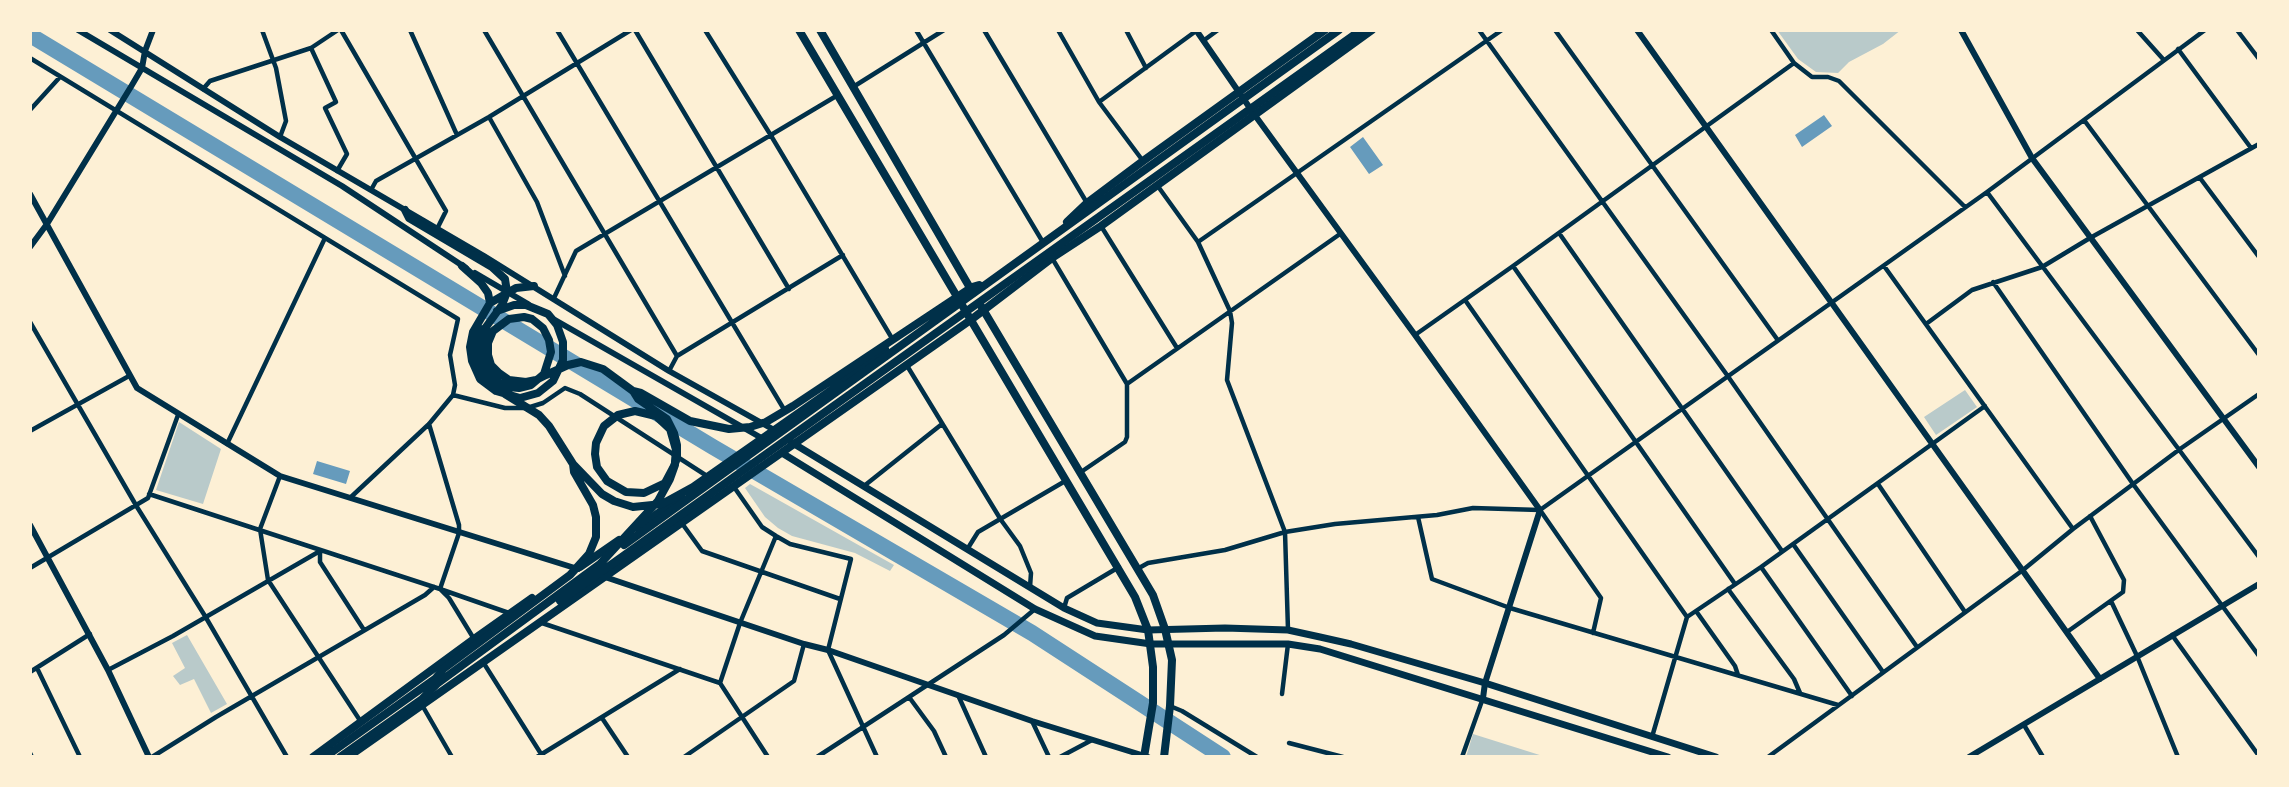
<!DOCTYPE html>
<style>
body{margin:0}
#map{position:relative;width:2289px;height:787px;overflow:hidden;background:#fdf0d5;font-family:Cabin,sans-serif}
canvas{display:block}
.frame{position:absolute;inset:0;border:32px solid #fdf0d5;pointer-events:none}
</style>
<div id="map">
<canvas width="2289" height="787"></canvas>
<div class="frame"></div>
</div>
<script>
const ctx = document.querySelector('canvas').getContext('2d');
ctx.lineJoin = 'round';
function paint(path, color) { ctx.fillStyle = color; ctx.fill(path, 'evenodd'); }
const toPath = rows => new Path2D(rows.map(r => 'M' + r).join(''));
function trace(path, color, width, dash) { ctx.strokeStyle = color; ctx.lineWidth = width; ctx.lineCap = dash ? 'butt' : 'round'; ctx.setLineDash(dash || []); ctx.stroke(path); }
paint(toPath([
 [1777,30,1901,30,1883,44,1849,62,1838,73,1816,72,1798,59],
 [1965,390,1977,407,1936,435,1924,417],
 [179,422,221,449,203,504,156,490],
 [750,484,894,565,890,571,855,553,792,536,778,528,765,517,745,488],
 [187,635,227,704,211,713,194,679,180,685,173,676,185,668,172,643],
 [1473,734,1546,757,1466,757]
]), '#b9caca');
paint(toPath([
 [1824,115,1832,126,1802,147,1795,135],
 [1363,137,1383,165,1369,174,1350,147],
 [317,461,350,471,346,484,313,474]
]), '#669bbc');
trace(toPath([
 [30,35,713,447,1032,633,1223,757]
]), '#669bbc', 16);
trace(toPath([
 [262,30,276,68,286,121,280,137],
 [341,30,446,211,437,229],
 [410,30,457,135],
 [484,30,677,356],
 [557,30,785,411],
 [635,30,789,289],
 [705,30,770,134,893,340],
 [916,30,1044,244],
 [984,30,1087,203],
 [1058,30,1099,102,1143,161],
 [1126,30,1146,68],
 [1479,30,1727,375,1917,647],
 [1555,30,1777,339],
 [1771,30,1794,63,1812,77,1828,77,1839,81,1965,207],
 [2137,30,2163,59],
 [2237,30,2259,59],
 [1203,41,1218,30],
 [311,48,336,102,325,108,347,154,337,171],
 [2178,49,2251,148],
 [30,58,458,319,450,355,455,385,453,395,429,424,351,497],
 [853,87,944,30],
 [203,89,210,81,311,48,338,30],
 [1099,102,1196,31],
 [30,110,60,77],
 [489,117,537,202,565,276],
 [2084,120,2259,355],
 [2200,178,2259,257],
 [1157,185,1198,242,1230,311,1232,323,1227,380,1285,532,1288,630],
 [371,190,376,181,489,117,631,30],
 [1987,192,2259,557],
 [1101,226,1177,348],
 [1559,233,1782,551],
 [1198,242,1502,30],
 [1052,258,1127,384,1127,437,1125,442,1081,472],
 [1513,266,1735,584],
 [1884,266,2073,529],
 [1993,282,2133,484,2259,656],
 [554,298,576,251,838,95],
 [1465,300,1687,617],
 [30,322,137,507,205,616,287,757],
 [1926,324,1972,290,2042,267,2090,238,2259,144],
 [1415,335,1513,266,1794,63],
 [906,364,1001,520,1020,546,1031,573,1030,587],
 [669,371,677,356,843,255],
 [1127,384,1340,234],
 [453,395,505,408,527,408,543,403,565,388,580,394,707,476],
 [429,424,459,525,459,533,440,589,509,613],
 [30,431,129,376],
 [227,444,325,238],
 [280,476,260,529,268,580,361,722],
 [1878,484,1965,612],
 [864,486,942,424],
 [734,487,762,527,776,536,790,544,851,559,828,650,877,757],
 [149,494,440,589,449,598,474,639],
 [1540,510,1601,598,1593,633],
 [1418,517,1432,579,1510,608,1838,705],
 [681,522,702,551,840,599],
 [1793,544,1883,672],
 [968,548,978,532,1067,480],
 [320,551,320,562,364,630],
 [1761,567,1852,696],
 [30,568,148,498,178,415],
 [1139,568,1148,563,1225,550,1285,532,1335,524,1437,515,1473,508,1540,510,1987,192,2205,30],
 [1728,589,1794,679,1800,693],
 [2111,601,2137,656,2178,757],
 [1064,608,1067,598,1119,567],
 [1696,611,1735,666,1738,675],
 [539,622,720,683,768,757],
 [2067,632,2123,592,2124,580,2090,516],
 [2172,635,2259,756],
 [483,662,543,757],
 [37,668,80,757],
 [108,670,173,636,320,551],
 [30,672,90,634],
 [720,683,740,623,776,536],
 [1282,694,1288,644],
 [958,695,986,757],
 [909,697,934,731,946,757],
 [422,705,452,757],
 [1170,706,1182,711,1257,757],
 [602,718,628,757],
 [1032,721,1049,757],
 [2024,725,2043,757],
 [1652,737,1687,617,1761,567,1985,406],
 [1289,743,1343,757],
 [30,753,32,757],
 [152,757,216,717,425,595,434,587],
 [537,757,680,669],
 [684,757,794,681,804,644],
 [817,757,1004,635,1035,609],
 [1060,757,1092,740],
 [1462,757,1483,698],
 [1768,757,2023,570,2073,529,2180,449,2259,394]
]), '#003049', 4.5);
trace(toPath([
 [78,30,342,186,466,268],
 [110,30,280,137,484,256,669,371,776,431],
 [1196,30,1254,114,1415,335,1540,510,1485,683,1483,698],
 [1637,30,2100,679],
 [1961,30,2032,158,2259,467],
 [30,194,137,388,280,476,578,569],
 [30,247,47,224,132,85,142,68,145,51,153,30],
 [475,273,528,304],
 [555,320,765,440],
 [30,525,108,670,149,757],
 [602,576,804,644,828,650,1032,721,1148,757],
 [1969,757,2259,584]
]), '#003049', 6);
trace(toPath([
 [791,442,1064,608,1097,623,1148,630,1225,628,1288,630,1320,637,1351,644,1485,683,1716,757],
 [782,453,1035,609,1095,636,1151,644,1288,644,1320,649,1668,757]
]), '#003049', 7);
trace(toPath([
 [799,30,1135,597,1148,630,1153,667,1153,703,1144,757],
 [820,30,973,293],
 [981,306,1153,595,1165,629,1172,660,1170,706,1164,757]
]), '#003049', 8);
trace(toPath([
 [1067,222,1087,203,1143,161,1325,30],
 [835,387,885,349],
 [637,528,681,497],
 [580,567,619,540],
 [313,757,474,639,532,598],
 [348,757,972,319,1052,258,1101,226,1372,30]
]), '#003049', 8);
trace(toPath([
 [405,210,409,218,492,267,505,279,507,292,502,305,486,327,481,349,482,360,488,370,499,383,508,387,519,388,531,385,544,374,551,352,549,340,543,328,532,319,524,317,509,319,493,331,488,343,488,355,491,365,499,373,509,380,526,382,536,380,546,375,568,365,581,362,603,369,633,391,638,399,667,419,674,433,677,445,677,456,676,461,673,468,665,483,644,493,626,492,607,481,597,467,595,454,596,443,604,426,618,415,635,411,656,416,670,429,676,450,675,461,675,465,670,479,658,501,600,564,438,683,421,700],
 [462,266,481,283,488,293,490,303],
 [497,311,514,305,526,305,548,314,557,325,563,342,563,360,553,381,538,393,520,398,496,391,480,379,472,361,470,347,473,332,490,303,516,288,534,286],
 [633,391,641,393,690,421,729,429,750,427,766,422,793,406,972,287,979,285],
 [573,464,602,494,614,501,633,507,662,504,693,487,840,384],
 [624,545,1339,30],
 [560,601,1361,30],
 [436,678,443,669,570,575,589,554,596,537,596,517,593,505,574,472,573,464,549,426,539,415,505,394,484,377,477,363,474,348,481,329],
 [325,757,439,676],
 [340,757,425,697]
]), '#003049', 8);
</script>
